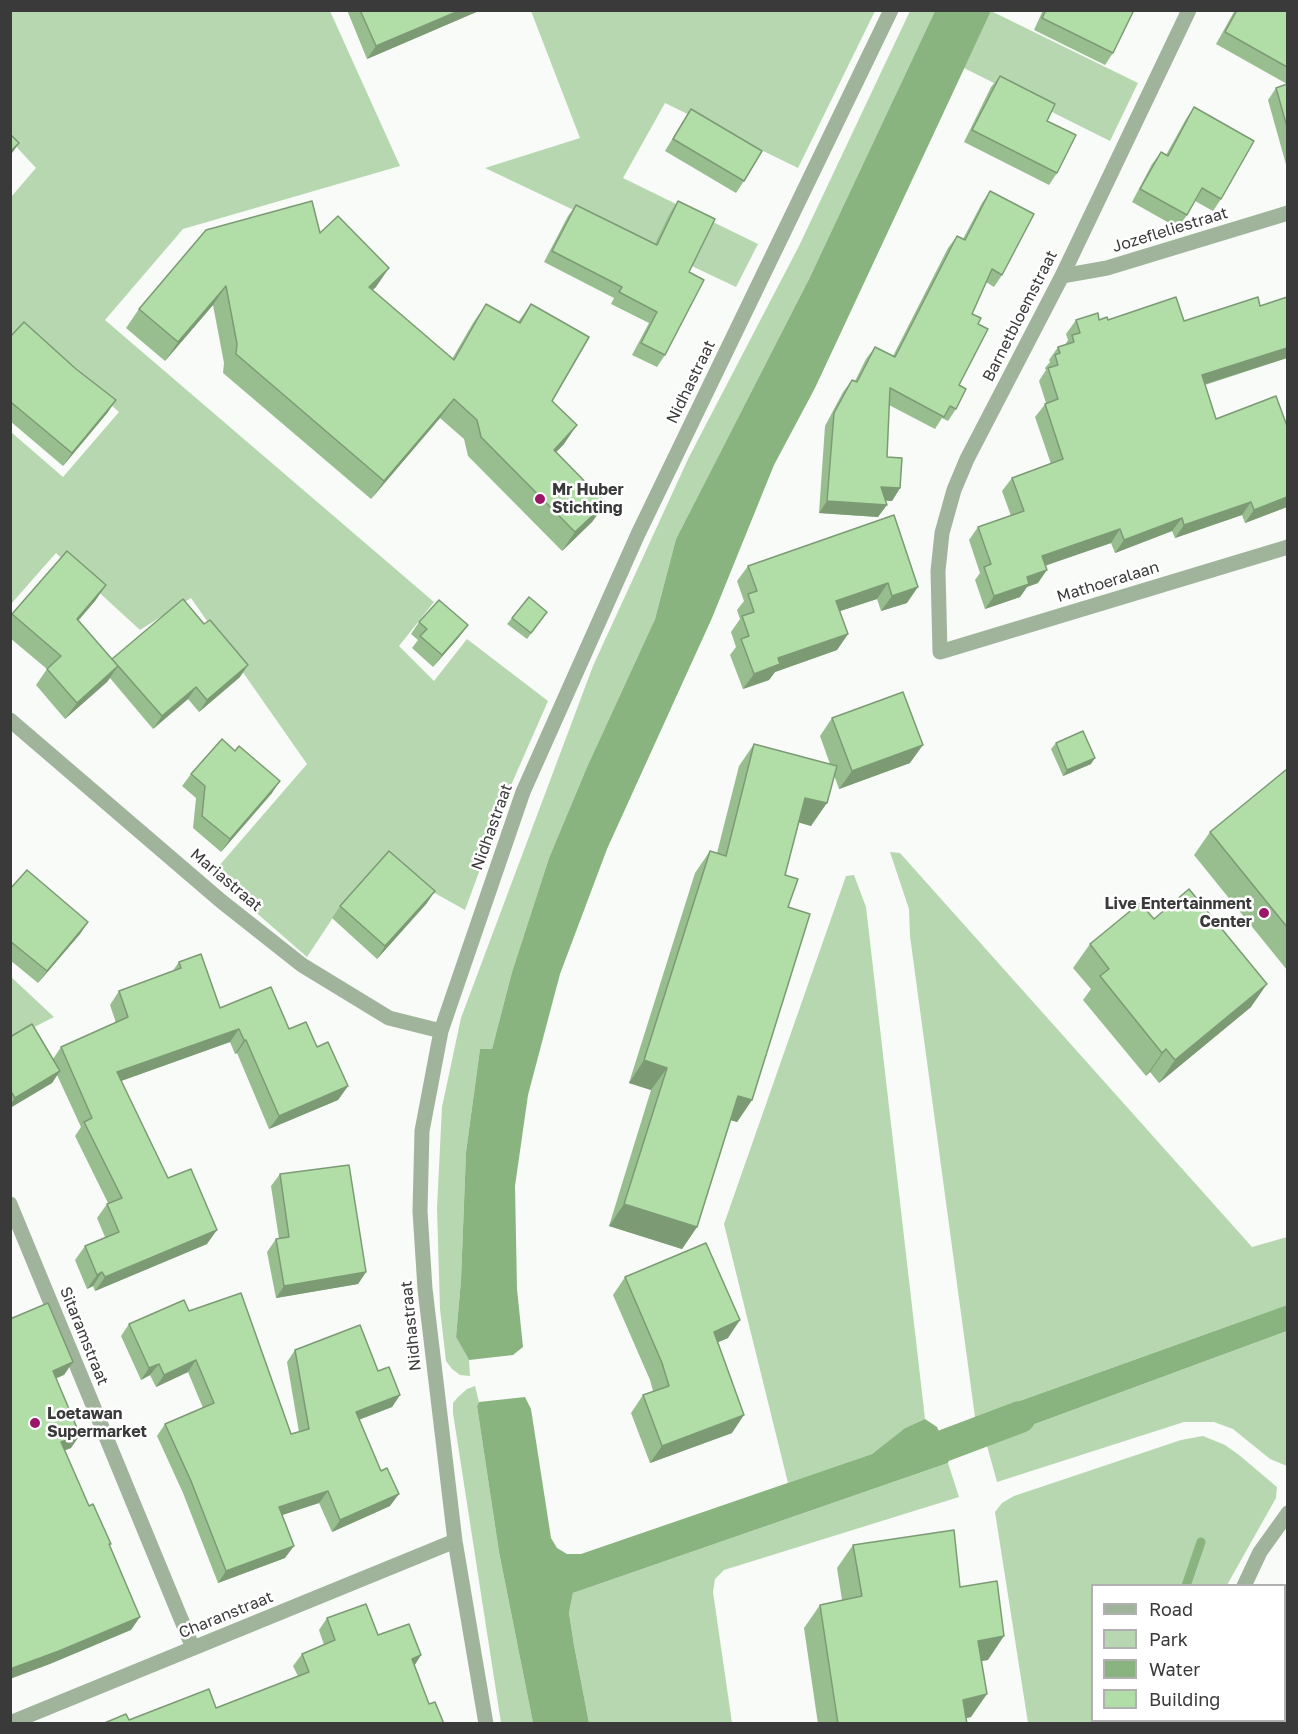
<!DOCTYPE html>
<style>
body{margin:0}
#map{position:relative;width:1298px;height:1734px;overflow:hidden;background:#f8fbf7;font-family:"Golos Text",sans-serif}
canvas{display:block}
.frame{position:absolute;inset:0;border:12px solid #393a39;pointer-events:none}
.legend{position:absolute;left:1091px;top:1584px;width:195px;height:138px;box-sizing:border-box;background:#fff;border:2px solid #b0b0b0;margin:0;padding:8px 10px;list-style:none;font-size:18px;color:#393a39}
.legend li{display:flex;align-items:center;gap:12px;height:30px}
.legend b{width:30px;border:2px solid #b0b0b0}
</style>
<div id="map">
<canvas width="1298" height="1734"></canvas>
<div class="frame"></div>
<ul class="legend">
<li><b style="height:8px;background:#a0b49c"></b>Road</li>
<li><b style="height:16px;background:#b7d7b0"></b>Park</li>
<li><b style="height:16px;background:#89b47f"></b>Water</li>
<li><b style="height:16px;background:#b1dda7"></b>Building</li>
</ul>
</div>
<script>
const ctx = document.querySelector('canvas').getContext('2d');
ctx.lineJoin = 'round';
function paint(path, color) { ctx.fillStyle = color; ctx.fill(path, 'evenodd'); }
const toPath = rows => new Path2D(rows.map(r => 'M' + r).join(''));
function trace(path, color, width, dash) { ctx.strokeStyle = color; ctx.lineWidth = width; ctx.lineCap = dash ? 'butt' : 'round'; ctx.setLineDash(dash || []); ctx.stroke(path); }
function write(font, color, halo, rows, align = 'center') {
  ctx.font = font + ' "Golos Text",sans-serif'; ctx.lineWidth = 5; ctx.setLineDash([]); ctx.textBaseline = 'middle'; ctx.strokeStyle = halo; ctx.fillStyle = color; for (const [text, x, y, turn = 0] of rows) {
    ctx.save(); ctx.translate(x, y); ctx.rotate((+turn || 0) * Math.PI / 180); ctx.textAlign = isNaN(turn) ? turn : align; if (halo) ctx.strokeText(text, 0, 0); ctx.fillText(text, 0, 0); ctx.restore();
  }
}
paint(toPath([
 [11,11,330,11,400,166,183,229,105,320,434,602,399,646,434,681,467,639,548,701,512,783,465,910,381,863,340,907,307,957,212,874,307,764,191,598,140,630,56,553,11,604,11,432,63,477,119,412,66,364,11,389,11,197,36,168,11,141],
 [531,11,875,11,798,168,665,103,623,178,758,244,736,287,485,168,580,138],
 [910,11,935,11,809,279,676,539,655,619,587,767,549,858,512,972,492,1049,480,1049,466,1152,461,1280,456,1337,469,1360,470,1376,460,1375,452,1369,446,1361,440,1309,437,1208,442,1107,461,1018,593,666,689,457,799,246],
 [991,11,1138,83,1110,141,964,68],
 [890,852,900,853,1252,1247,1287,1237,1287,1305,975,1417,910,936,909,909],
 [854,875,866,907,925,1419,905,1428,872,1454,788,1483,724,1224,846,876],
 [10,976,54,1017,11,1039,10,1039],
 [1287,1331,1287,1466,1270,1459,1233,1429,1214,1422,1184,1422,997,1482,986,1442],
 [475,1386,479,1402,477,1406,499,1552,533,1723,501,1723,453,1413,453,1403,458,1397,467,1389],
 [1203,1436,1225,1445,1239,1455,1277,1487,1276,1498,1227,1585,1092,1586,1092,1720,1165,1721,1164,1723,1028,1723,995,1512,1002,1503,1014,1496,1181,1440],
 [948,1463,959,1497,724,1570,715,1579,713,1592,732,1723,589,1723,574,1645,569,1613,573,1593],
 [1287,1600,1287,1723,1233,1723,1234,1721,1284,1720,1284,1607]
]), '#b7d7b0');
paint(toPath([
 [935,11,991,11,815,388,774,465,712,618,607,849,560,974,528,1095,515,1186,517,1289,523,1347,513,1355,469,1360,456,1337,461,1280,466,1152,480,1049,492,1049,512,972,549,858,587,767,655,619,676,539,809,279],
 [1287,1305,1287,1331,986,1442,980,1439,975,1417],
 [525,1397,531,1409,551,1538,557,1548,567,1554,581,1554,872,1454,905,1428,925,1419,937,1427,950,1457,948,1463,573,1593,569,1613,574,1645,589,1723,533,1723,499,1552,477,1406,479,1402]
]), '#89b47f');
trace(toPath([
 [1186,1586,1201,1542],
 [1138,1724,1139,1720]
]), '#89b47f', 9);
trace(toPath([
 [906,1460,1020,1417]
]), '#89b47f', 32);
trace(toPath([
 [1189,10,1062,276,967,459,954,490,942,533,938,571,940,652,1288,547],
 [1062,276,1107,268,1288,213],
 [10,720,221,901,302,965,389,1018,441,1031],
 [10,1204,193,1648],
 [10,1723,455,1541],
 [486,1724,455,1541,425,1289,420,1211,422,1131,441,1031,523,792,638,534,891,10]
]), '#a0b49c', 15);
trace(toPath([
 [1244,1586,1260,1552,1288,1513],
 [1185,1724,1186,1720]
]), '#a0b49c', 15);
paint(toPath([
 [347,10,481,10,367,59],
 [1043,10,1134,10,1113,53,1105,65,1034,30],
 [1235,10,1287,10,1287,84,1216,44],
 [1000,76,1047,121,1057,173,1049,185,964,142,991,87],
 [1287,84,1287,168,1268,100,1276,88],
 [1194,107,1221,199,1213,211,1195,201,1187,215,1178,228,1132,202,1152,164,1161,152,1166,155,1186,119],
 [691,109,744,181,736,193,665,151,683,121],
 [990,191,1002,275,994,287,986,282,972,314,978,324,959,385,956,409,948,421,942,418,935,429,889,405,887,457,900,488,892,501,885,500,878,517,819,513,825,426,843,392,852,380,855,381,866,359,875,347,893,356,948,248,957,236,963,239,982,203],
 [678,201,689,272,665,355,657,367,632,355,649,323,611,304,614,298,544,262,568,216,576,205,655,244,670,213],
 [320,233,376,287,372,290,452,359,473,323,486,304,518,322,531,304,552,401,564,444,556,452,606,503,592,522,562,551,468,456,464,439,440,418,371,499,223,373,224,363,213,305,165,361,126,328,139,309],
 [1287,297,1287,358,1205,385,1216,419,1287,426,1287,507,1245,523,1242,515,1175,538,1172,531,1115,553,1111,543,1045,565,1038,583,1027,587,1020,597,985,609,975,580,980,573,969,540,978,527,1011,516,1002,491,1012,478,1051,464,1035,417,1046,403,1039,381,1046,370,1045,368,1050,362,1049,360,1058,347,1065,345,1068,340,1066,334,1076,320,1108,320,1184,321,1260,306],
 [10,337,108,412,63,466,10,421],
 [894,515,907,603,881,611,877,599,840,611,848,634,837,650,775,672,769,680,743,689,730,655,736,647,731,632,740,619,737,610,744,601,737,581,748,566],
 [67,551,106,585,95,601,78,620,112,659,240,677,199,712,188,699,153,729,110,678,107,682,65,719,36,685,47,669,10,638,10,616],
 [547,612,527,639,507,624,512,618],
 [419,622,468,625,459,637,433,667,412,648,418,640,411,634],
 [832,718,910,763,839,789,834,775,811,826,799,822,785,875,788,907,752,1100,737,1122,731,1120,697,1227,682,1249,609,1226,651,1090,629,1083,695,873,710,851,717,853,739,766,754,744,830,764,820,736],
 [1056,743,1091,764,1063,776,1051,749],
 [1287,769,1287,970,1194,855,1210,832],
 [191,774,272,793,221,852,193,828,196,798,182,786],
 [10,889,88,922,80,934,38,983,10,960],
 [427,903,377,959,332,918,340,906],
 [1154,919,1251,1007,1159,1083,1150,1072,1146,1076,1083,1000,1091,989,1073,968,1090,944],
 [179,962,220,1008,289,1029,317,1047,348,1086,338,1100,269,1129,237,1053,235,1054,230,1042,121,1081,168,1178,207,1244,95,1291,93,1286,87,1289,75,1260,85,1246,105,1237,97,1218,107,1204,108,1203,75,1136,81,1127,57,1075,52,1083,10,1108,10,1037,53,1059,61,1047,116,1023,110,1005,119,991,172,972],
 [280,1174,366,1272,358,1284,276,1298,267,1252,276,1239,279,1239,271,1186],
 [625,1277,728,1338,718,1342,732,1433,650,1463,631,1413,643,1395,653,1391,650,1380,613,1295],
 [189,1311,291,1434,299,1432,287,1362,295,1350,378,1371,400,1395,392,1407,359,1420,390,1506,332,1532,319,1503,282,1515,285,1558,218,1583,183,1493,157,1436,165,1424,203,1408,188,1372,156,1387,150,1375,141,1380,121,1336,129,1324],
 [853,1545,960,1587,988,1660,981,1661,971,1717,966,1718,967,1724,818,1724,804,1628,820,1605,842,1600,837,1568],
 [327,1618,378,1635,421,1655,414,1665,429,1704,129,1720,216,1708,298,1676,293,1666,302,1654,324,1645,319,1630]
]), '#98be90');
paint(toPath([
 [461,10,481,10,367,59,376,46],
 [19,143,10,156,10,152],
 [389,268,376,287,356,306,369,287],
 [226,286,213,305,165,361,178,342],
 [1287,348,1287,358,1193,388,1202,375],
 [454,399,440,418,371,499,384,481],
 [116,400,108,412,63,466,72,453],
 [577,425,564,444,540,469,554,450],
 [881,487,900,488,892,501,872,500],
 [1287,497,1287,507,1245,523,1254,510],
 [827,501,887,505,878,517,819,513],
 [1251,502,1242,515,1175,538,1184,525],
 [606,503,592,522,562,551,575,532],
 [1182,518,1172,531,1115,553,1124,540],
 [1120,529,1111,543,1033,570,1042,556],
 [1047,570,1038,583,1027,587,1020,597,985,609,994,596,1027,577],
 [888,583,877,599,825,616,836,601],
 [106,585,95,601,66,635,77,619],
 [918,587,907,603,881,611,892,596],
 [468,625,459,637,433,667,442,655],
 [848,634,837,650,775,672,769,680,743,689,754,674,778,658],
 [248,665,240,677,199,712,207,700],
 [118,666,107,682,65,719,77,703],
 [196,687,188,699,153,729,162,716],
 [923,745,910,763,839,789,852,771],
 [1095,758,1091,764,1063,776,1067,770],
 [280,781,272,793,221,852,230,839],
 [805,798,827,803,811,826,790,820],
 [435,891,427,903,377,959,385,946],
 [88,922,80,934,38,983,47,971],
 [1267,984,1251,1007,1159,1083,1175,1060],
 [239,1029,230,1042,107,1086,117,1072],
 [244,1040,246,1040,237,1053,235,1054],
 [1166,1049,1150,1072,1146,1076,1162,1053],
 [644,1060,667,1068,651,1090,629,1083],
 [60,1071,52,1083,10,1108,10,1105,15,1098],
 [348,1086,338,1100,269,1129,279,1116],
 [738,1096,752,1100,737,1122,723,1118],
 [624,1204,697,1227,682,1249,609,1226],
 [217,1230,207,1244,95,1291,105,1277],
 [102,1272,93,1286,87,1289,97,1275],
 [366,1272,358,1284,276,1298,284,1286],
 [740,1320,728,1338,702,1349,714,1332],
 [196,1360,188,1372,156,1387,164,1375],
 [73,1362,64,1375,43,1384,53,1371],
 [159,1364,150,1375,141,1380,149,1368],
 [400,1395,392,1407,347,1424,356,1412],
 [744,1415,732,1433,650,1463,662,1446],
 [80,1435,71,1448,51,1456,61,1442],
 [328,1491,319,1503,270,1519,279,1507],
 [399,1494,390,1506,332,1532,340,1520],
 [294,1546,285,1558,218,1583,226,1571],
 [140,1617,131,1630,50,1664,10,1679,10,1669],
 [1004,1636,988,1660,962,1664,978,1641],
 [421,1655,413,1668,412,1659],
 [987,1694,971,1717,947,1723,963,1700]
]), '#7c9b75');
const building = toPath([
 [360,10,461,10,376,46,360,10],
 [1046,10,1134,10,1113,53,1042,18,1046,10],
 [1237,10,1287,10,1287,67,1225,32,1237,10],
 [1000,76,1055,104,1047,121,1076,135,1057,173,972,130,1000,76],
 [1287,84,1287,127,1276,88,1287,84],
 [1194,107,1254,141,1221,199,1202,188,1187,215,1140,189,1161,152,1168,156,1194,107],
 [691,109,762,151,744,181,673,139,691,109],
 [10,134,19,143,10,152,10,134],
 [990,191,1034,214,1002,275,992,269,972,314,981,318,978,324,988,329,959,385,966,389,956,409,950,406,944,417,890,388,887,457,902,458,900,488,881,487,887,505,827,501,834,413,852,380,857,382,875,347,895,357,957,236,965,240,990,191],
 [312,201,320,233,338,216,389,268,369,287,454,360,486,304,520,323,531,304,589,337,552,401,577,425,554,450,606,503,575,532,481,437,477,420,454,399,384,481,236,354,237,344,226,286,178,342,139,309,206,230,312,201],
 [678,201,715,219,689,272,704,280,665,355,641,343,657,312,619,292,622,287,552,251,576,205,657,245,678,201],
 [1176,297,1184,321,1258,297,1260,306,1287,297,1287,348,1202,375,1216,419,1276,396,1287,426,1287,497,1254,510,1251,502,1184,525,1182,518,1124,540,1120,529,1042,556,1047,570,1027,577,1029,584,994,596,984,567,991,564,978,527,1024,511,1012,478,1063,459,1045,404,1058,399,1048,368,1058,365,1055,355,1060,353,1058,347,1074,342,1072,335,1080,333,1076,320,1098,313,1099,320,1107,317,1108,320,1176,297],
 [24,322,76,369,116,400,72,453,12,403,10,405,10,337,24,322],
 [894,515,918,587,892,596,888,583,836,601,848,634,778,658,780,664,754,674,741,639,749,636,742,616,754,612,748,594,757,591,748,566,894,515],
 [67,551,106,585,77,619,118,666,77,703,47,669,61,656,12,614,67,551],
 [529,597,547,612,531,633,512,618,529,597],
 [183,599,204,624,210,620,248,665,207,700,196,687,162,716,112,659,183,599],
 [439,600,468,625,442,655,420,636,427,629,419,622,439,600],
 [903,692,923,745,852,771,832,718,903,692],
 [1083,731,1095,758,1067,770,1056,743,1083,731],
 [222,739,235,751,239,746,280,781,230,839,202,816,205,786,191,774,222,739],
 [754,744,837,766,827,803,805,798,785,875,798,879,788,907,810,914,752,1100,738,1096,697,1227,624,1204,667,1068,644,1060,710,851,726,856,754,744],
 [1287,769,1287,927,1210,832,1287,769],
 [389,851,435,891,385,946,340,906,389,851],
 [27,870,88,922,47,971,10,941,10,889,27,870],
 [1189,889,1267,984,1175,1060,1166,1049,1162,1053,1100,976,1109,969,1090,944,1140,903,1154,919,1189,889],
 [201,954,220,1008,271,987,289,1029,306,1022,317,1047,328,1042,348,1086,279,1116,246,1040,244,1040,239,1029,117,1072,168,1178,191,1169,217,1230,105,1277,102,1272,97,1275,85,1246,119,1232,107,1204,122,1198,84,1122,92,1118,61,1047,128,1017,119,991,181,968,179,962,201,954],
 [32,1024,60,1071,15,1098,10,1090,10,1037,32,1024],
 [349,1165,366,1272,284,1286,276,1239,289,1237,280,1174,349,1165],
 [706,1243,740,1320,714,1332,744,1415,662,1446,643,1395,669,1386,662,1363,625,1277,706,1243],
 [241,1293,291,1434,309,1429,295,1350,360,1325,378,1371,389,1367,400,1395,356,1412,381,1471,387,1468,399,1494,340,1520,328,1491,279,1507,294,1546,226,1571,191,1481,165,1424,214,1403,196,1360,164,1375,159,1364,149,1368,129,1324,184,1300,189,1311,241,1293],
 [48,1303,73,1362,53,1371,80,1435,61,1442,89,1506,93,1504,111,1544,109,1544,140,1617,59,1651,10,1669,10,1319,48,1303],
 [954,1530,960,1587,997,1581,1004,1636,978,1641,987,1694,963,1700,967,1724,838,1724,820,1605,862,1596,853,1545,954,1530],
 [366,1604,378,1635,409,1624,421,1655,412,1659,429,1704,435,1702,444,1724,102,1724,126,1714,129,1720,209,1689,216,1708,309,1672,302,1654,335,1640,327,1618,366,1604]
]);
paint(building, '#b1dda7');
trace(building, '#7c9b75', 1.5);
for (const [x, y, r, color] of [
 [540,499,6,"#9c1668"],
 [1264,913,6,"#9c1668"],
 [35,1423,6,"#9c1668"]
]) { const dot = new Path2D(); dot.arc(x, y, r, 0, 2 * Math.PI); ctx.fillStyle = color; ctx.fill(dot); trace(dot, '#fff', 2); }
write('16px', '#393a39', '#fff', [
 ["Jozefleliestraat",1170,230,-17],
 ["Barnetbloemstraat",1020,316,-63],
 ["Nidhastraat",691,382,-64],
 ["Mathoeralaan",1108,582,-17],
 ["Nidhastraat",492,827,-70],
 ["Mariastraat",226,880,40],
 ["Nidhastraat",411,1326,-96],
 ["Sitaramstraat",84,1336,68],
 ["Charanstraat",226,1615,-22]
]);
write('bold 16px', '#393a39', '#fff', [
 ["Mr Huber",552,490],
 ["Stichting",552,508],
 ["Live Entertainment",1252,904,"right"],
 ["Center",1252,922,"right"],
 ["Loetawan",47,1414],
 ["Supermarket",47,1432]
], 'left');
</script>
